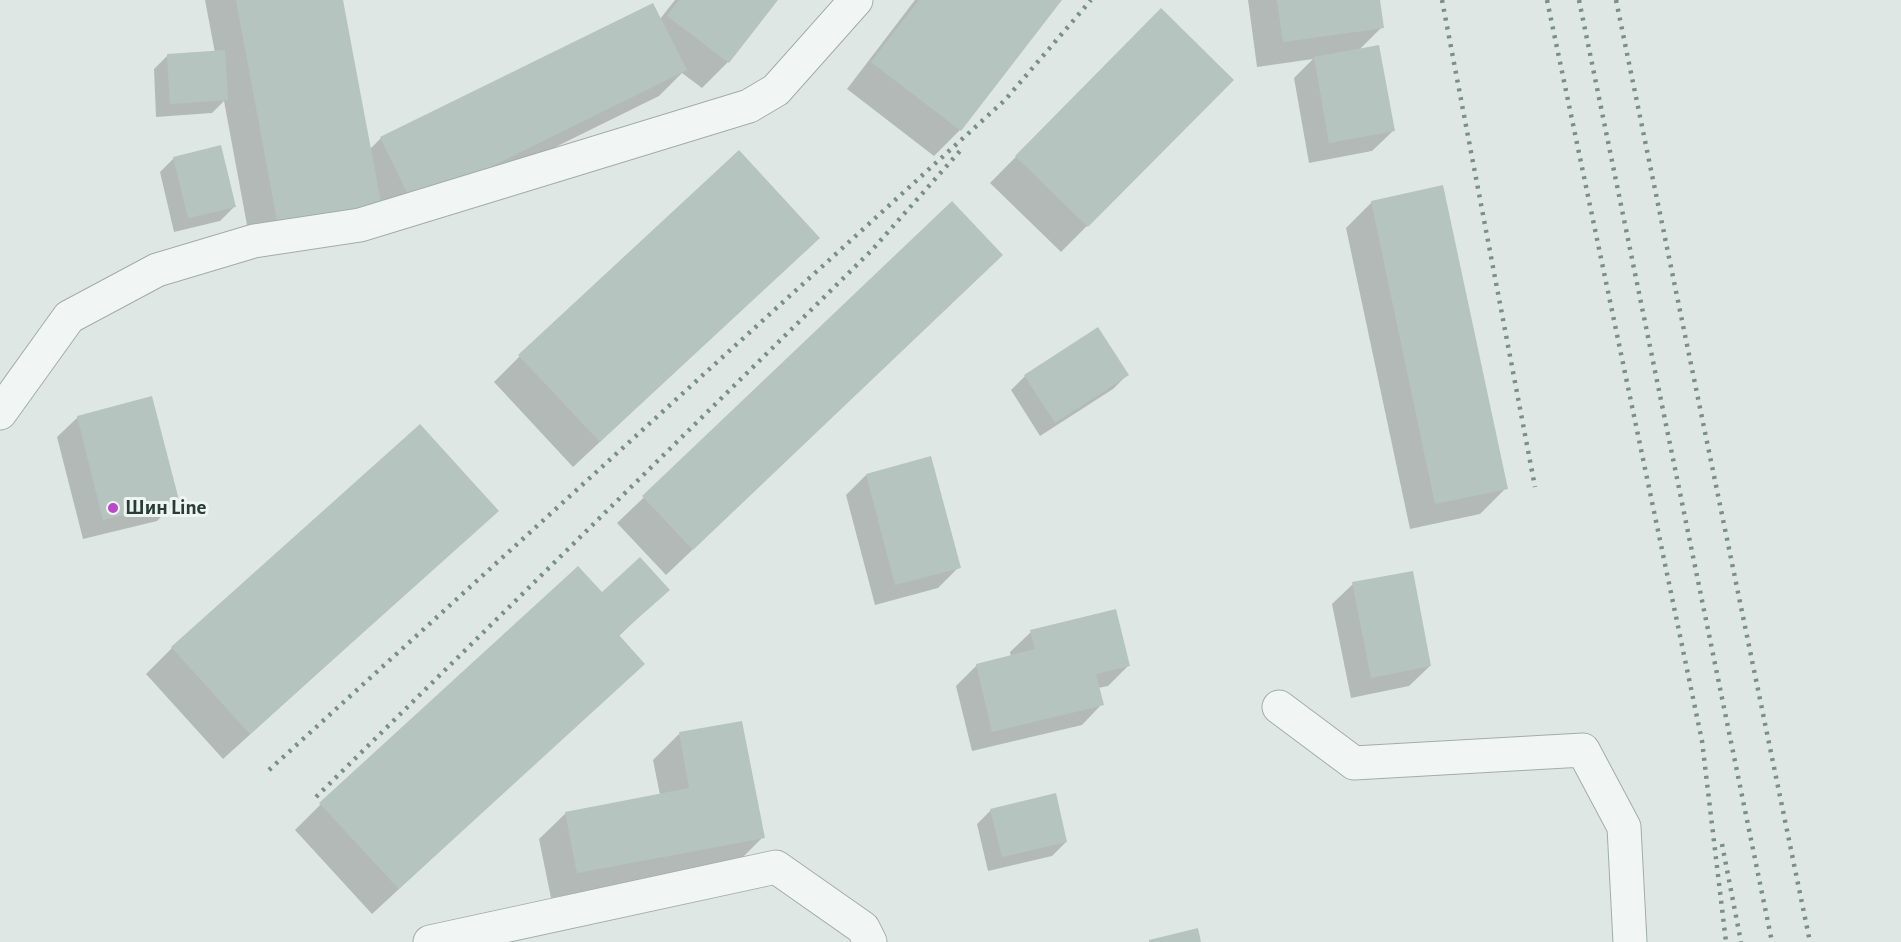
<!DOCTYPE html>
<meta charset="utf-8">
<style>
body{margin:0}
canvas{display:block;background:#dfe7e4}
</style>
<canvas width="1901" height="942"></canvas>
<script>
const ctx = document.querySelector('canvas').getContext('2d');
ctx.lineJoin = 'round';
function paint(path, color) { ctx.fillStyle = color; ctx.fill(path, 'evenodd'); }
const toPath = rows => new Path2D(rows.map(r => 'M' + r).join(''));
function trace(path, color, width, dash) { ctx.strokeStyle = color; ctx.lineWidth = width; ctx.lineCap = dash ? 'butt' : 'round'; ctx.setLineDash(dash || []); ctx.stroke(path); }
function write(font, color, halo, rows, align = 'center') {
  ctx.font = font + ' "Alegreya Sans",sans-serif'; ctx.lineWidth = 6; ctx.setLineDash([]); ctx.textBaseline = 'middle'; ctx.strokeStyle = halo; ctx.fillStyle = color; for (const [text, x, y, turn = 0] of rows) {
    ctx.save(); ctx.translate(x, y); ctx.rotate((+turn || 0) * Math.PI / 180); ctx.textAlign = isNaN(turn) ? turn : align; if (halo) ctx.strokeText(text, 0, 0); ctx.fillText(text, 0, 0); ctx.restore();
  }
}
paint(toPath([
 [205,0,341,0,369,150,381,138,652,5,660,19,675,0,776,0,728,62,702,88,682,73,659,96,387,230,252,252,224,101,212,113,156,117,154,69,168,55,215,53],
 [915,0,1060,0,960,130,934,156,847,89],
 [1248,0,1378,0,1382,27,1359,50,1393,131,1372,151,1309,163,1294,78,1313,59,1257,67],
 [1161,10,1232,80,1061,252,990,183],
 [174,158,234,207,220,221,174,232,160,172],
 [1372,202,1506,488,1480,514,1410,529,1346,228],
 [952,204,975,281,666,575,617,523],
 [818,238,573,467,494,382,520,356],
 [1097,329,1127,375,1113,389,1040,436,1011,390,1025,376],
 [78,417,177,500,157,521,83,539,57,437],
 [866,475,959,567,938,588,875,605,846,495],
 [497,511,223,759,146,674,172,648],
 [1353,584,1430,666,1409,686,1351,698,1332,604],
 [667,590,619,636,643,663,372,914,295,830,321,804,602,594],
 [1031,632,1129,665,1108,686,1098,688,1102,704,1082,725,972,751,956,686,977,665,1011,657,1010,652],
 [679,734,763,837,737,863,551,898,539,839,566,813,660,795,653,760],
 [991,810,1066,842,1052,856,988,871,977,824]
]), '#0003');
paint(toPath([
 [236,0,343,0,382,208,278,226],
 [679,0,778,0,729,63,667,16],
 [919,0,1062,0,961,131,871,62],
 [1277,0,1380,0,1384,28,1283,42],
 [653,3,687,70,413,205,380,137],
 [1161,8,1234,80,1088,227,1015,156],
 [1379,45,1395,131,1329,143,1314,57],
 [225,50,228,100,170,104,167,54],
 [221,145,236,207,188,218,173,157],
 [739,150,820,238,600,442,518,355],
 [1443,185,1508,489,1435,504,1371,201],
 [952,201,1003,255,693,550,642,496],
 [1098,327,1129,375,1055,423,1024,375],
 [152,396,179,500,103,520,77,416],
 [420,424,499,511,250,734,171,647],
 [931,456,961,568,895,585,866,474],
 [640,557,670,590,619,635,645,664,399,889,319,803,578,566,602,592],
 [1413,571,1431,666,1371,678,1352,582],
 [1116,609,1130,666,1096,674,1104,705,992,732,976,664,1035,649,1030,630],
 [742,721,765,838,577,873,565,812,689,788,679,732],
 [1056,793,1067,842,1002,857,990,809],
 [1198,928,1201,942,1149,942,1149,940]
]), '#b6c4bf');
const minor = toPath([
 [0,413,69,317,157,270,254,241,360,225,749,106,776,90,856,0],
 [1279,707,1354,763,1583,750,1624,827,1630,942],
 [430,942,776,867,863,928,870,942]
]);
trace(minor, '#a1ada9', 35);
trace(minor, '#f1f6f4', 33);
trace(toPath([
 [1442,0,1535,487],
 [1547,0,1702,741,1726,942],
 [1579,0,1772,942],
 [1616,0,1810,942],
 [269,770,1005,100,1091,0],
 [316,797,872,250,960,151],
 [1722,844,1741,942]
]), '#799088', 4.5, [3, 6]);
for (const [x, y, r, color] of [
 [113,508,6,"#b949c6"]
]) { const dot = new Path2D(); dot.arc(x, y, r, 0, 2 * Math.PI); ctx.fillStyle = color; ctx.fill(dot); trace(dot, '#eef5f2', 2); }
write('bold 21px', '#293d37', '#eef5f2', [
 ["Шин Line",125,508]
], 'left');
</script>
